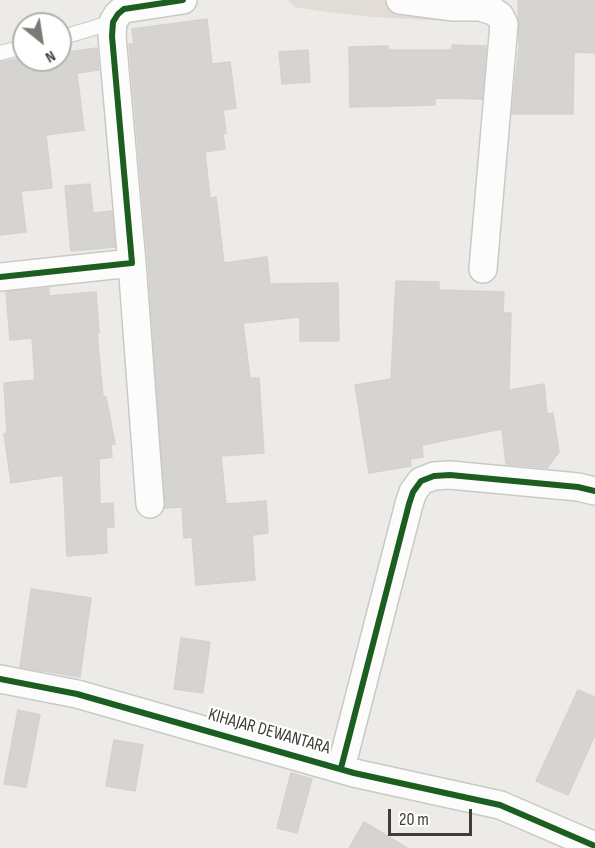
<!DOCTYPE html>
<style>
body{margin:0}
#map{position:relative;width:595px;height:848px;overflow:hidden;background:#edebe8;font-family:"Sofia Sans Condensed",sans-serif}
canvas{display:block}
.north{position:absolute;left:12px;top:12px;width:60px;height:60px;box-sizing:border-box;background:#fff;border:2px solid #b3b1ae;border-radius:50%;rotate:150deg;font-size:16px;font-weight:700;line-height:24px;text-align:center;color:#413c35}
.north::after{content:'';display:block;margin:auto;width:21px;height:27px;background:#7d7974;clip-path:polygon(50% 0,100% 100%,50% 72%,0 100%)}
.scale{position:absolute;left:388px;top:809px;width:84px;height:27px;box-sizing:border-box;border:3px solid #413c35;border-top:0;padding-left:8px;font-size:18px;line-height:21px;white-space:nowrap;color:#413c35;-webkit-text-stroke:4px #fff;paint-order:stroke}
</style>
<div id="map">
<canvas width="595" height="848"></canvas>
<div class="north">N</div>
<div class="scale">20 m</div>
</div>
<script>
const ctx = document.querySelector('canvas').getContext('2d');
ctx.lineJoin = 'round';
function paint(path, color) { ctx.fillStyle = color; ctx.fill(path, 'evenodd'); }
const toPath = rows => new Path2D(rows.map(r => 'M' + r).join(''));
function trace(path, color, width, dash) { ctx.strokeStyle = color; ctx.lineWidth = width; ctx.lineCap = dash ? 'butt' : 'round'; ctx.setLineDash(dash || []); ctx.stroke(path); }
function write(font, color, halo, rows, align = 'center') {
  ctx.font = font + ' "Sofia Sans Condensed",sans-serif'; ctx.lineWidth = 4.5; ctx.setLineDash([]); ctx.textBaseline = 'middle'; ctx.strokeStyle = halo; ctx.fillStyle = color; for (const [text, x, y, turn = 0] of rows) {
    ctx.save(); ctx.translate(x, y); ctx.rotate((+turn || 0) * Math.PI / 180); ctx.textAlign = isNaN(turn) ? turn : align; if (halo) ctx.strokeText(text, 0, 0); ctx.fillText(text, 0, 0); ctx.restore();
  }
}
paint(toPath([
 [288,0,443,0,444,21,373,17,327,12,294,7]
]), '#e1dcd5');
const building = toPath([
 [518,0,595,0,595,53,574,52,573,114,512,114,519,47,518,0],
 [207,19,212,64,230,62,236,108,223,110,226,133,223,134,225,149,205,152,210,198,216,197,224,263,267,257,270,284,338,283,339,341,300,341,300,317,243,323,250,378,259,378,264,453,221,456,226,504,266,501,268,533,252,535,255,580,196,585,192,537,184,538,182,507,165,508,148,262,129,44,134,44,132,29,207,19],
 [452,45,486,46,482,99,435,98,435,105,350,107,349,47,388,46,388,50,452,50,452,45],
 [97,48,99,70,77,73,84,130,46,135,52,188,21,191,26,232,0,235,0,62,24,58,24,60,60,60,60,53,97,48],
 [308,50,310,82,282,84,279,52,308,50],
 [90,184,93,213,112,211,115,247,71,251,65,186,90,184],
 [396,281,439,282,439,290,504,292,503,313,511,313,509,390,544,384,547,414,553,413,559,452,547,468,506,464,502,429,422,445,423,457,410,459,411,466,369,473,355,385,391,379,396,281],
 [49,288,49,296,96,292,99,333,97,333,103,397,106,397,115,444,111,445,112,457,99,459,100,504,113,503,114,527,106,527,107,553,67,556,63,475,11,483,4,434,7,433,4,383,35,380,32,338,10,340,6,292,49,288],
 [31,589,91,598,80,677,20,667,31,589],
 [181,638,210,642,203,693,174,689,181,638],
 [578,690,595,697,595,735,568,795,536,781,578,690],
 [18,710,40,715,26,787,4,784,18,710],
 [114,740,143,745,135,791,106,786,114,740],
 [291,773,312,779,297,833,277,828,291,773],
 [364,822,407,848,349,848,364,822]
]);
paint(building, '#d6d4d0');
trace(building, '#d5d2ce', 1.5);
const lane = toPath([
 [60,38,113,22],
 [0,53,24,47]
]);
const street = toPath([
 [400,0,454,7,480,7,493,11,500,16,504,24,483,269],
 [132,263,150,504],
 [0,277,132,263,112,36,113,22,118,14,124,9,183,0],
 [0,679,77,694,354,773,500,805,595,846],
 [341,768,409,504,413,492,421,481,434,476,450,475,578,487,595,491]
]);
trace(lane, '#cbc9c5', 16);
trace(street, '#cbc9c5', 30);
trace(lane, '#fcfcfc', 14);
trace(street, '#fcfcfc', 27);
trace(toPath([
 [0,277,132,263,112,36,113,22,118,14,124,9,183,0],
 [0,679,77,694,354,773,500,805,595,846],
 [341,768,409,504,413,492,421,481,434,476,450,475,578,487,595,491]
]), '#1b5e20', 6);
write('18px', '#413c35', '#fff', [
 ["KIHAJAR DEWANTARA",269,732,16]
]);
</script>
